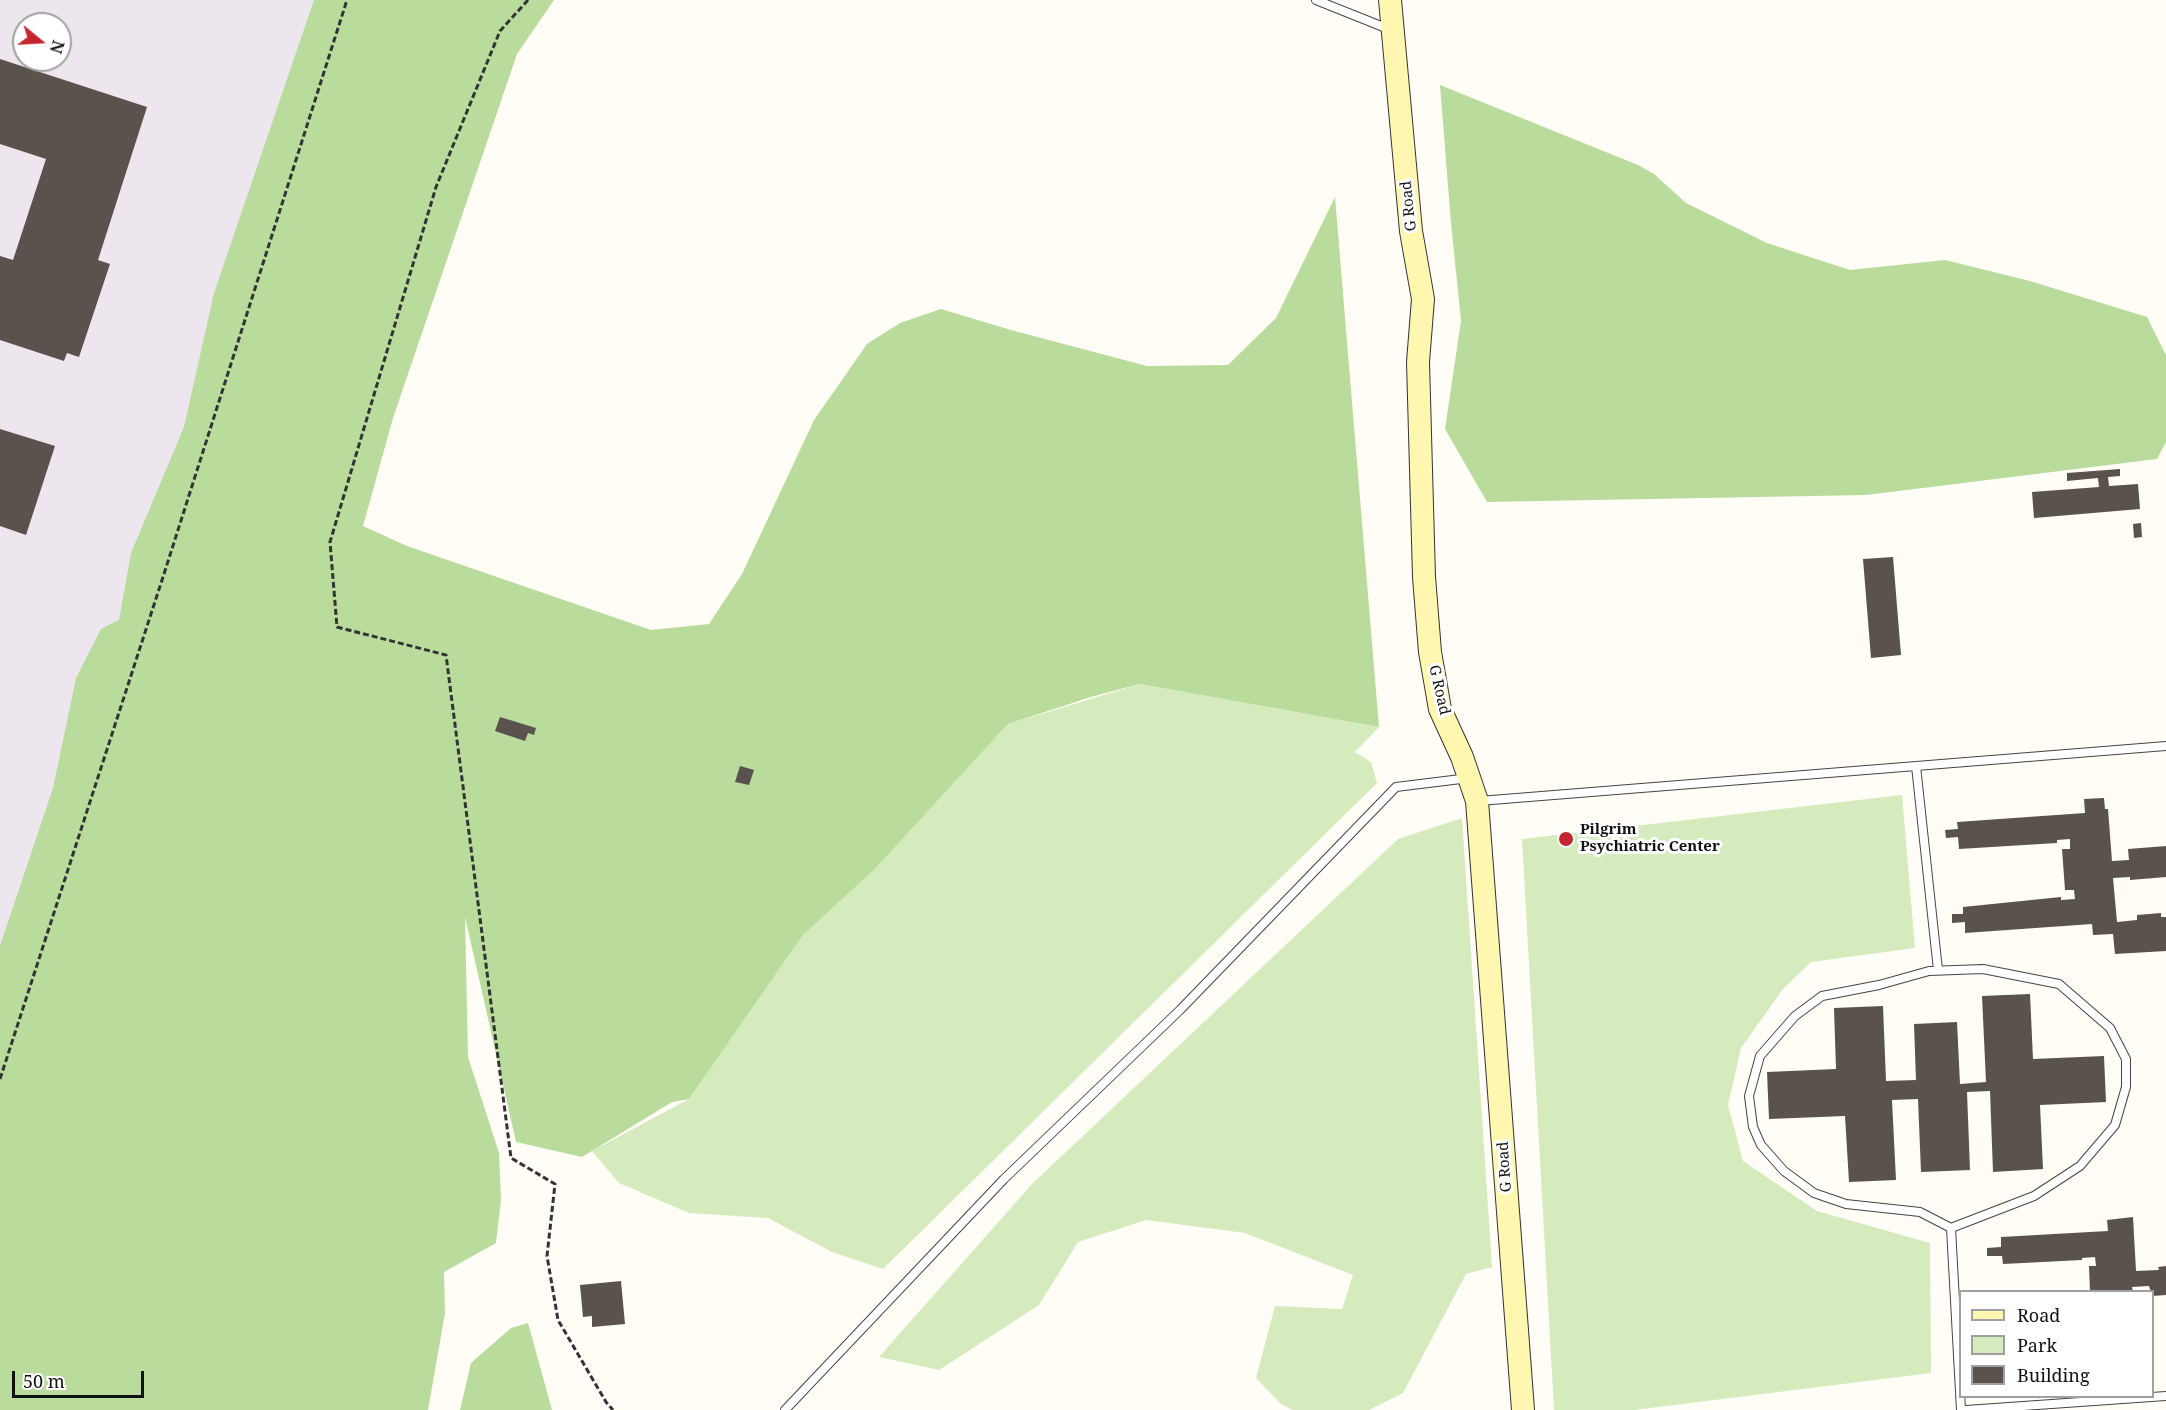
<!DOCTYPE html>
<style>
body{margin:0}
#map{position:relative;width:2166px;height:1410px;overflow:hidden;background:#fffdf5;font-family:"Noto Serif",serif}
canvas{display:block}
.legend{position:absolute;left:1959px;top:1290px;width:195px;height:108px;box-sizing:border-box;background:#fff;border:2px solid #a0a0a0;margin:0;padding:8px 10px;list-style:none;font-size:18px;color:#111}
.legend li{display:flex;align-items:center;gap:12px;height:30px}
.legend b{width:30px;border:2px solid #a0a0a0}
.north{position:absolute;left:12px;top:12px;width:60px;height:60px;box-sizing:border-box;background:#fff;border:2px solid #a0a0a0;border-radius:50%;rotate:108deg;font-size:16px;font-weight:700;line-height:24px;text-align:center;color:#111}
.north::after{content:'';display:block;margin:auto;width:21px;height:27px;background:#c4262e;clip-path:polygon(50% 0,100% 100%,50% 72%,0 100%)}
.scale{position:absolute;left:12px;top:1371px;width:132px;height:27px;box-sizing:border-box;border:3px solid #111;border-top:0;padding-left:8px;font-size:18px;line-height:21px;white-space:nowrap;color:#111;-webkit-text-stroke:4px #fff;paint-order:stroke}
</style>
<div id="map">
<canvas width="2166" height="1410"></canvas>
<ul class="legend">
<li><b style="height:8px;background:#fff6b0"></b>Road</li>
<li><b style="height:16px;background:#d5ebbd"></b>Park</li>
<li><b style="height:16px;background:#5a524d"></b>Building</li>
</ul>
<div class="north">N</div>
<div class="scale">50 m</div>
</div>
<script>
const ctx = document.querySelector('canvas').getContext('2d');
ctx.lineJoin = 'round';
function paint(path, color) { ctx.fillStyle = color; ctx.fill(path, 'evenodd'); }
const toPath = rows => new Path2D(rows.map(r => 'M' + r).join(''));
function trace(path, color, width, dash) { ctx.strokeStyle = color; ctx.lineWidth = width; ctx.lineCap = dash ? 'butt' : 'round'; ctx.setLineDash(dash || []); ctx.stroke(path); }
function write(font, color, halo, rows, align = 'center') {
  ctx.font = font + ' "Noto Serif",serif'; ctx.lineWidth = 6; ctx.setLineDash([]); ctx.textBaseline = 'middle'; ctx.strokeStyle = halo; ctx.fillStyle = color; for (const [text, x, y, turn = 0] of rows) {
    ctx.save(); ctx.translate(x, y); ctx.rotate((+turn || 0) * Math.PI / 180); ctx.textAlign = isNaN(turn) ? turn : align; if (halo) ctx.strokeText(text, 0, 0); ctx.fillText(text, 0, 0); ctx.restore();
  }
}
paint(toPath([
 [0,0,330,0,0,1043],
 [24,24,60,24,60,60,24,60]
]), '#eee6ef');
paint(toPath([
 [1140,684,1379,727,1355,752,1371,762,1377,783,883,1269,832,1252,768,1218,689,1213,619,1183,592,1151,689,1099,803,935,874,870,1008,724],
 [1902,795,1915,948,1811,962,1783,989,1741,1048,1728,1105,1743,1161,1817,1211,1930,1243,1931,1373,1634,1410,1554,1410,1522,839],
 [1462,818,1492,1267,1466,1274,1403,1393,1369,1410,1293,1410,1281,1404,1256,1378,1275,1306,1342,1309,1353,1275,1245,1233,1146,1220,1078,1242,1039,1305,939,1370,879,1357,1032,1184,1398,839]
]), '#d5ebbd');
paint(toPath([
 [314,0,554,0,517,54,393,418,363,526,407,546,651,630,709,624,742,574,814,420,867,344,900,323,941,309,1011,330,1147,366,1228,365,1276,318,1335,197,1379,727,1140,684,1094,696,1008,724,874,870,803,935,689,1099,672,1102,582,1157,516,1142,465,917,468,1057,499,1153,501,1199,496,1243,444,1272,445,1313,428,1410,0,1410,0,946,53,788,76,678,101,629,119,620,131,553,184,427,214,293],
 [1440,85,1638,165,1654,174,1686,203,1767,243,1850,270,1945,260,2030,281,2147,317,2166,355,2166,442,2157,459,1866,495,1487,502,1445,429,1461,321,1451,223],
 [528,1323,552,1410,460,1410,471,1363,511,1328]
]), '#b9dc9c');
paint(toPath([
 [0,59,147,107,98,260,110,264,79,357,67,353,64,361,0,340,0,256,13,260,46,159,0,144],
 [0,429,55,446,26,535,0,526],
 [2120,469,2120,476,2108,477,2109,486,2138,484,2140,509,2034,518,2032,492,2099,487,2098,478,2067,481,2067,473],
 [2141,523,2142,537,2134,538,2133,524],
 [1893,557,1901,655,1871,658,1863,559],
 [500,717,536,728,534,735,528,733,525,741,495,731],
 [740,766,754,770,749,785,735,782],
 [2104,798,2105,809,2108,809,2112,861,2129,860,2128,849,2166,846,2166,877,2130,880,2130,877,2113,878,2117,922,2137,920,2137,915,2161,913,2161,917,2166,917,2166,951,2115,954,2113,934,2093,935,2092,924,1965,933,1965,922,1952,923,1952,914,1963,914,1963,907,2061,897,2061,900,2075,899,2074,890,2065,890,2062,849,2070,849,2070,839,2057,840,2057,843,1959,849,1958,837,1946,838,1945,830,1958,829,1957,822,2085,813,2084,799],
 [2030,994,2033,1059,2104,1056,2106,1102,2040,1105,2043,1169,1993,1172,1990,1091,1967,1092,1970,1170,1921,1172,1918,1099,1892,1100,1896,1180,1849,1182,1845,1116,1769,1119,1767,1072,1836,1069,1834,1008,1883,1006,1886,1081,1916,1080,1914,1024,1957,1022,1960,1084,1986,1082,1982,996],
 [2133,1217,2136,1271,2159,1270,2158,1267,2166,1266,2166,1295,2152,1296,2149,1286,2132,1287,2133,1292,2090,1292,2089,1266,2096,1266,2095,1257,2082,1258,2082,1260,2003,1264,2002,1256,1987,1256,1987,1248,2001,1247,2001,1237,2108,1231,2107,1220],
 [621,1281,625,1324,592,1327,592,1316,583,1317,580,1285]
]), '#5a524d');
const lane = toPath([
 [1316,0,1391,30],
 [1916,766,1938,970],
 [1479,801,2166,746],
 [1983,969,2059,984,2110,1028,2126,1059,2126,1087,2115,1125,2080,1166,2034,1196,1951,1228,1920,1212,1846,1204,1814,1193,1784,1171,1761,1145,1753,1127,1749,1096,1760,1056,1795,1016,1822,996,1879,985,1929,971,1983,969],
 [1951,1228,1961,1410],
 [785,1410,1004,1179,1180,1010,1396,787,1469,778],
 [1966,1410,2166,1396]
]);
const secondary = toPath([
 [1390,0,1411,231,1423,299,1418,362,1424,577,1430,652,1440,709,1462,757,1477,801,1523,1410]
]);
trace(lane, '#444', 10);
trace(secondary, '#333', 24);
trace(toPath([
 [528,0,500,31,436,187,330,542,337,627,446,655,511,1158,555,1184,547,1256,558,1320,606,1402,613,1410],
 [0,1079,163,577,347,0]
]), '#333', 3, [6, 3]);
trace(lane, '#fff', 8);
trace(secondary, '#fff6b0', 22);
for (const [x, y, r, color] of [
 [1566,839,8,"#c4262e"]
]) { const dot = new Path2D(); dot.arc(x, y, r, 0, 2 * Math.PI); ctx.fillStyle = color; ctx.fill(dot); trace(dot, '#fff', 2); }
write('15px', '#111', '#fff', [
 ["G Road",1409,206,-96],
 ["G Road",1439,690,77],
 ["G Road",1505,1167,-94]
]);
write('bold 15px', '#111', '#fff', [
 ["Pilgrim",1580,830],
 ["Psychiatric Center",1580,847]
], 'left');
</script>
